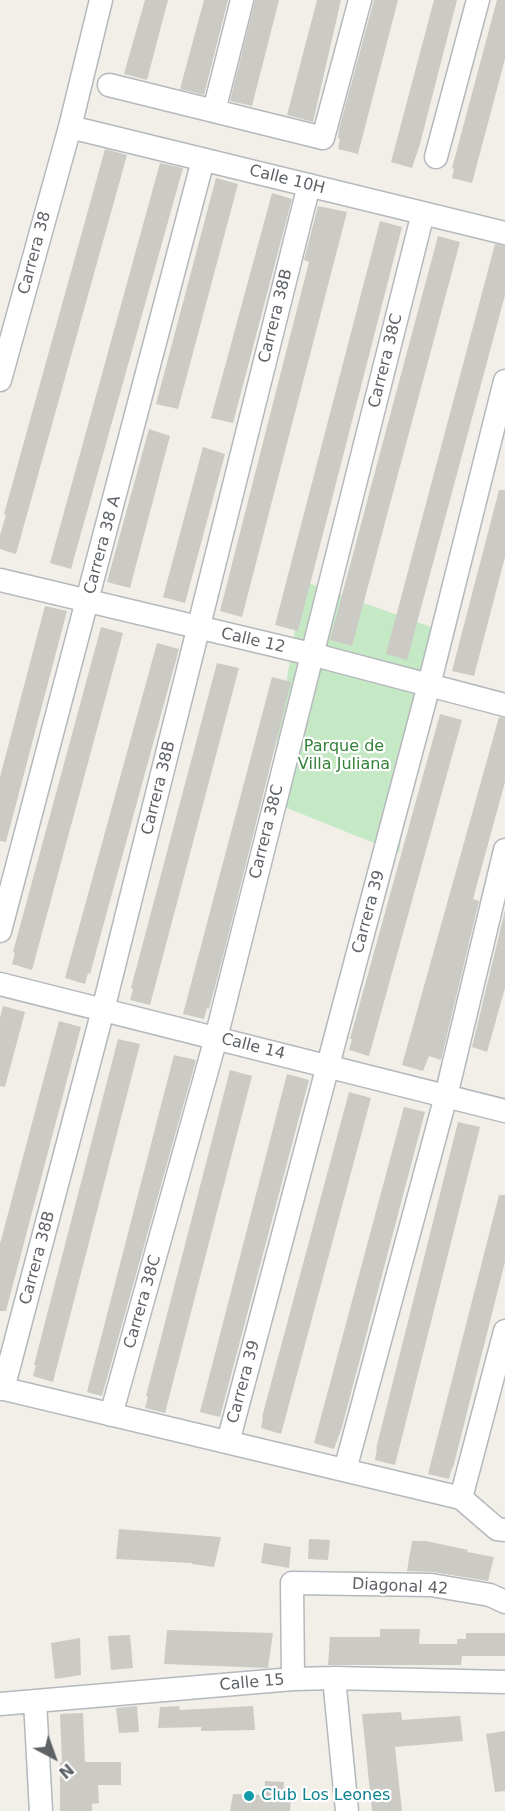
<!DOCTYPE html>
<style>
body{margin:0}
#map{position:relative;width:505px;height:1811px;overflow:hidden;background:#f1efe8;font-family:"DejaVu Sans",sans-serif}
canvas{display:block}
.north{position:absolute;left:24px;top:1727px;width:60px;height:60px;-webkit-text-stroke:4px #fff;paint-order:stroke;rotate:139deg;font-size:16px;font-weight:700;line-height:24px;text-align:center;color:#5f6368}
.north::after{content:'';display:block;margin:auto;width:21px;height:27px;background:#5f6368;clip-path:polygon(50% 0,100% 100%,50% 72%,0 100%)}
</style>
<div id="map">
<canvas width="505" height="1811"></canvas>
<div class="north">N</div>
</div>
<script>
const ctx = document.querySelector('canvas').getContext('2d');
ctx.lineJoin = 'round';
function paint(path, color) { ctx.fillStyle = color; ctx.fill(path, 'evenodd'); }
const toPath = rows => new Path2D(rows.map(r => 'M' + r).join(''));
function trace(path, color, width, dash) { ctx.strokeStyle = color; ctx.lineWidth = width; ctx.lineCap = dash ? 'butt' : 'round'; ctx.setLineDash(dash || []); ctx.stroke(path); }
function write(font, color, halo, rows, align = 'center') {
  ctx.font = font + ' "DejaVu Sans",sans-serif'; ctx.lineWidth = 4.5; ctx.setLineDash([]); ctx.textBaseline = 'middle'; ctx.strokeStyle = halo; ctx.fillStyle = color; for (const [text, x, y, turn = 0] of rows) {
    ctx.save(); ctx.translate(x, y); ctx.rotate((+turn || 0) * Math.PI / 180); ctx.textAlign = isNaN(turn) ? turn : align; if (halo) ctx.strokeText(text, 0, 0); ctx.fillText(text, 0, 0); ctx.restore();
  }
}
paint(toPath([
 [303,581,431,627,399,853,267,800]
]), '#c5e8c5');
paint(toPath([
 [145,0,168,0,147,80,124,74],
 [204,0,228,0,204,95,180,89],
 [255,0,279,0,252,106,230,101],
 [317,0,341,0,313,122,287,115],
 [374,0,398,0,358,154,338,149,340,139,338,138,339,129],
 [434,0,457,0,420,144,412,168,391,162],
 [497,0,505,0,505,59,472,183,452,178,454,169,452,168],
 [105,149,127,155,16,554,0,549,0,535,6,515,4,514],
 [160,163,183,168,71,569,50,563],
 [216,178,238,184,178,409,156,404],
 [272,193,292,199,233,423,211,418],
 [318,206,347,212,242,617,220,611,309,262,304,260],
 [380,221,402,227,298,631,275,625],
 [438,236,460,242,352,646,330,640],
 [495,244,505,246,505,295,407,660,386,654],
 [149,429,170,436,130,588,107,582],
 [203,447,225,454,185,603,163,597],
 [499,490,505,490,505,557,474,676,452,671],
 [45,606,67,611,6,842,0,841,0,777],
 [101,627,123,633,32,970,12,964,15,953,13,952],
 [157,643,179,649,90,974,88,973,85,984,65,978],
 [217,663,239,668,150,1005,130,1000,133,989,131,988],
 [272,677,291,682,222,960,209,1009,207,1008,204,1019,183,1014],
 [440,714,462,720,369,1056,349,1050,352,1039,350,1039],
 [499,717,505,718,505,782,473,899,479,901,441,1060,429,1056,423,1071,402,1065],
 [505,910,505,988,487,1052,472,1047],
 [3,1006,25,1012,5,1087,0,1086,0,1018],
 [59,1021,81,1027,6,1311,0,1311,0,1244],
 [118,1039,140,1044,53,1382,33,1376,36,1365,34,1365],
 [174,1055,196,1060,102,1396,87,1392],
 [230,1070,252,1076,165,1413,145,1408,148,1397,146,1396],
 [287,1074,309,1080,220,1417,200,1412],
 [349,1092,371,1098,281,1434,261,1428,263,1417,262,1417],
 [404,1107,425,1112,342,1427,334,1449,314,1443],
 [458,1122,480,1127,395,1465,375,1460,377,1449,376,1449],
 [499,1195,505,1195,505,1262,453,1468,452,1468,449,1479,428,1474],
 [119,1529,221,1537,214,1567,192,1564,192,1563,116,1559],
 [309,1539,330,1540,328,1560,308,1559],
 [412,1541,426,1541,468,1550,467,1552,494,1557,488,1581,433,1572,407,1571],
 [264,1543,291,1547,289,1568,261,1563],
 [380,1629,420,1629,419,1644,457,1644,457,1639,466,1639,466,1633,505,1633,505,1656,462,1656,461,1665,328,1665,330,1637,380,1637],
 [167,1630,273,1633,268,1668,164,1664],
 [130,1635,133,1668,111,1670,108,1636],
 [80,1638,81,1675,55,1679,51,1643],
 [137,1706,139,1732,119,1733,116,1708],
 [179,1706,180,1710,253,1706,255,1730,201,1731,201,1727,158,1728,160,1707],
 [401,1712,402,1720,460,1716,463,1741,395,1747,402,1811,372,1811,362,1714],
 [83,1713,85,1762,121,1762,121,1785,98,1785,99,1803,92,1804,92,1811,60,1811,60,1763,62,1762,60,1714],
 [505,1731,505,1791,495,1792,486,1734],
 [265,1781,284,1782,283,1796,291,1796,290,1811,230,1811,233,1794,264,1795]
]), '#cccac5');
const minor = toPath([
 [109,85,323,138,360,0],
 [214,111,242,0],
 [70,127,505,233],
 [436,157,478,0],
 [0,380,70,127,101,0],
 [0,580,311,654,505,705],
 [0,931,203,160],
 [0,984,505,1111],
 [0,1388,461,1498,497,1529,505,1530],
 [3,1389,103,1010,309,185],
 [111,1415,216,1038,423,213],
 [228,1442,429,685,505,381],
 [345,1470,446,1096,505,850],
 [461,1498,505,1331],
 [334,1678,347,1811],
 [293,1679,292,1583,431,1585,490,1595,505,1602],
 [35,1701,41,1811],
 [0,1704,293,1679,334,1678,505,1682]
]);
trace(minor, '#b5b8bc', 25);
trace(minor, '#fff', 22);
for (const [x, y, r, color] of [
 [249,1796,6,"#0f9aa8"]
]) { const dot = new Path2D(); dot.arc(x, y, r, 0, 2 * Math.PI); ctx.fillStyle = color; ctx.fill(dot); trace(dot, '#fff', 2); }
write('16px', '#5f6368', '#fff', [
 ["Calle 10H",287,180,14],
 ["Carrera 38",35,253,-75],
 ["Carrera 38B",276,316,-76],
 ["Carrera 38C",386,361,-76],
 ["Carrera 38 A",103,545,-75],
 ["Calle 12",253,641,13],
 ["Carrera 38B",159,788,-76],
 ["Carrera 38C",267,832,-76],
 ["Carrera 39",369,912,-75],
 ["Calle 14",253,1047,14],
 ["Carrera 38B",38,1258,-75],
 ["Carrera 38C",143,1302,-74],
 ["Carrera 39",244,1382,-75],
 ["Diagonal 42",400,1587,3],
 ["Calle 15",252,1683,-5]
]);
write('16px', '#348238', '#fff', [
 ["Parque de",344,747],
 ["Villa Juliana",344,765]
]);
write('16px', '#0d838f', '#fff', [
 ["Club Los Leones",261,1796]
], 'left');
</script>
